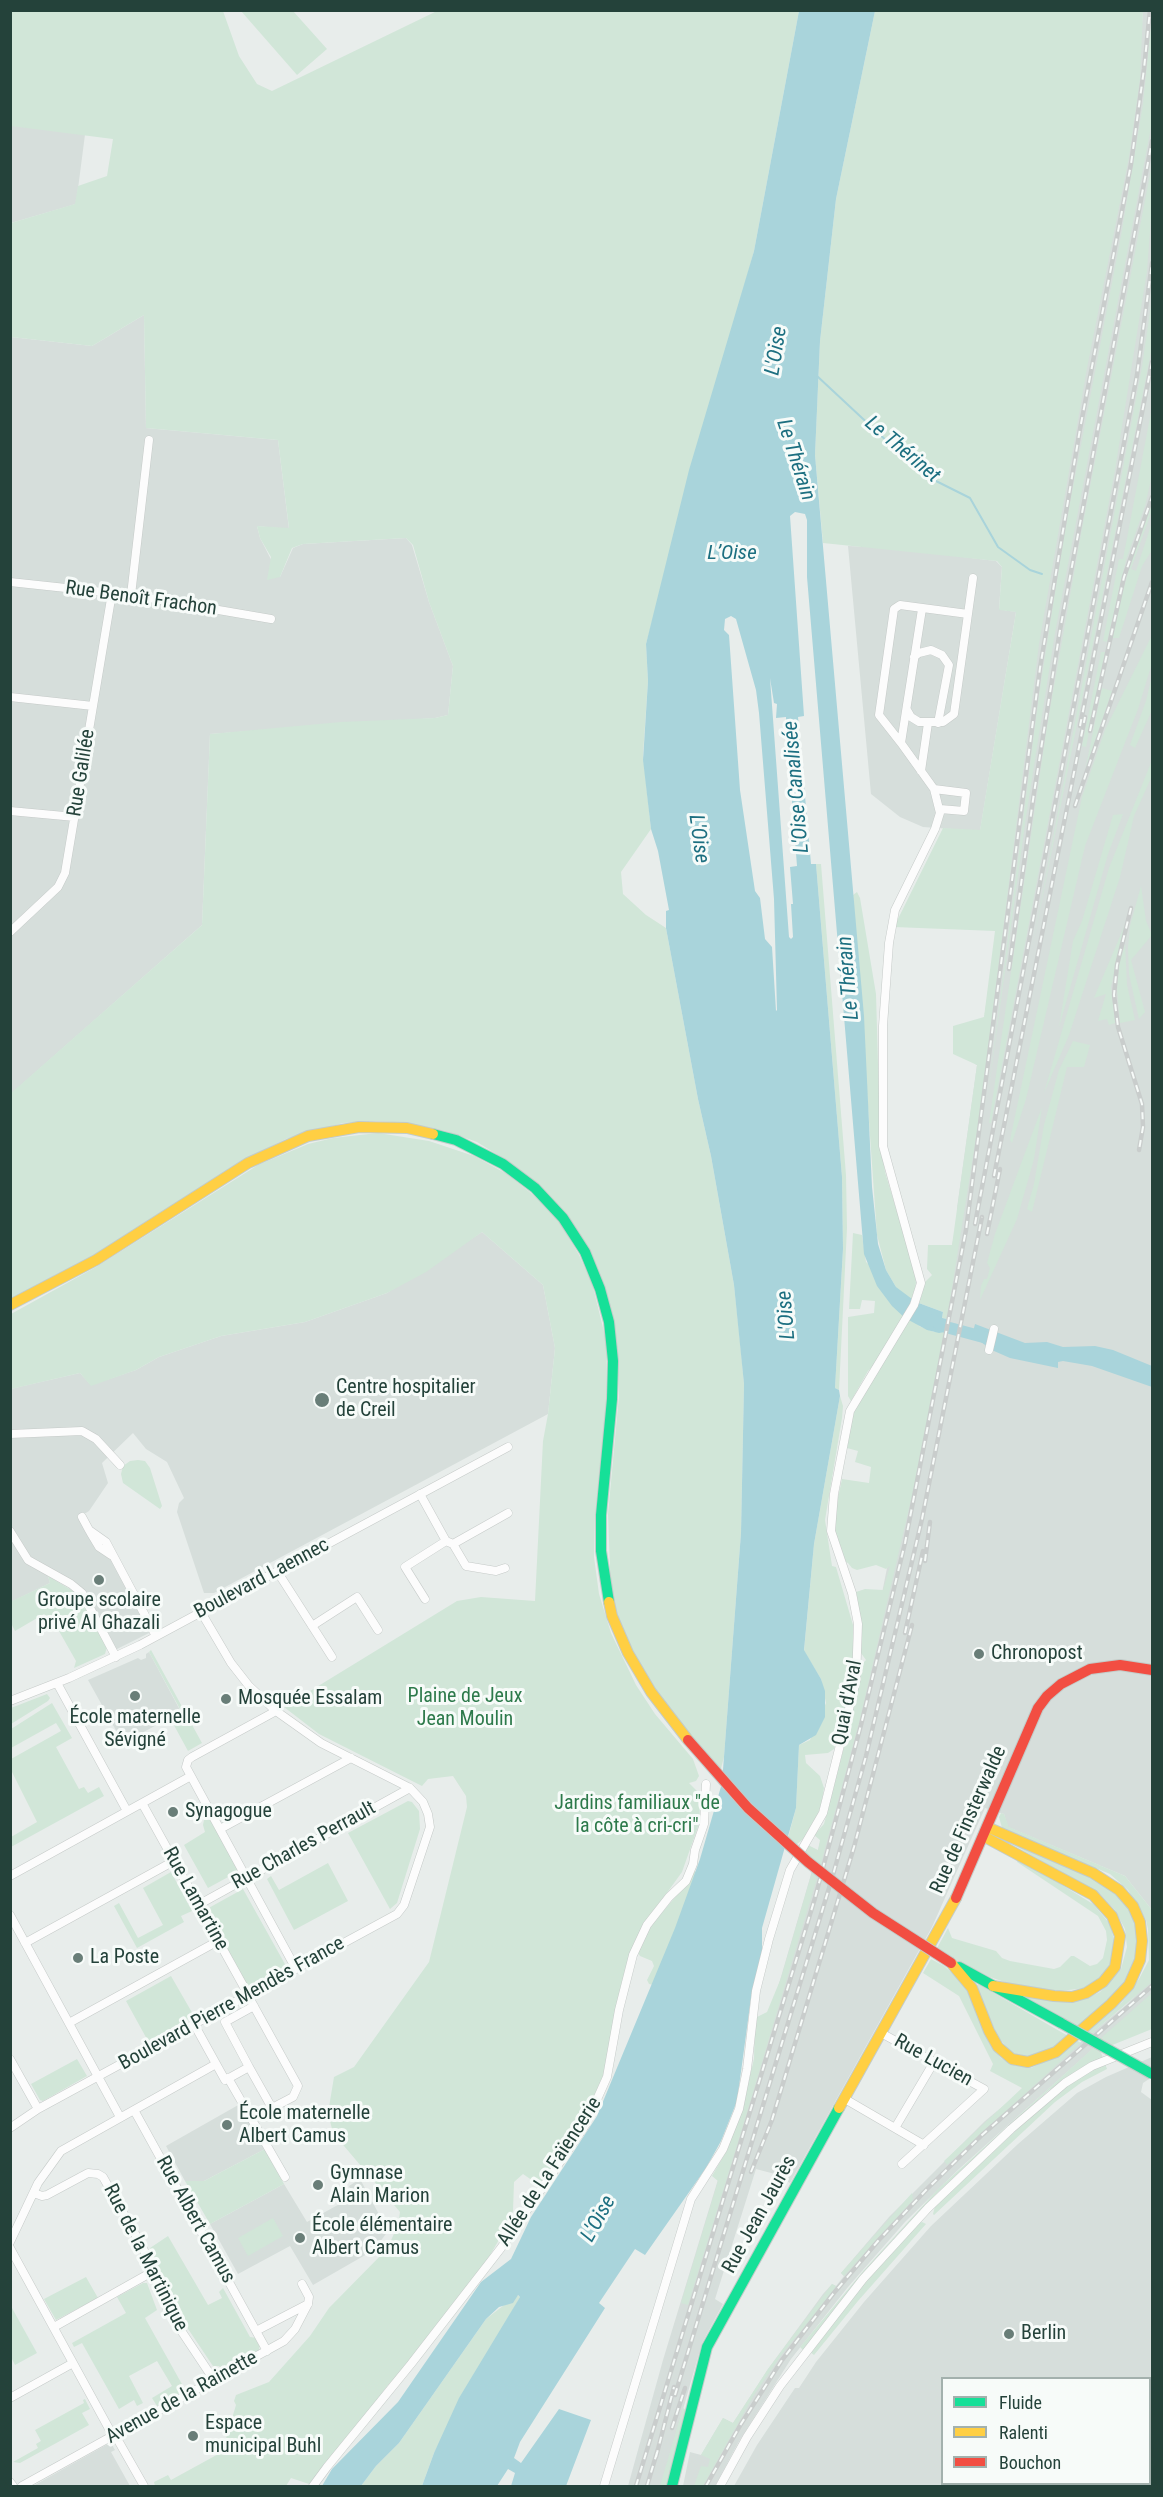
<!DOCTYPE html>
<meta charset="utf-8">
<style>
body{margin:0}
#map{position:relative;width:1163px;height:2497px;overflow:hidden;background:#e8edeb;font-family:"Roboto Condensed",sans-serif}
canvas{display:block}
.frame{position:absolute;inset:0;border:12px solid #24423a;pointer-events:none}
.legend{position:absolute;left:941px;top:2377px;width:210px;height:108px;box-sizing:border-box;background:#f7fbf9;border:2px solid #a3b1ad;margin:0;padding:8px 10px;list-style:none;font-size:18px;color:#24423a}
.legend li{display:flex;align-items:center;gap:12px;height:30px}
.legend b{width:30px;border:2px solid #a3b1ad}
</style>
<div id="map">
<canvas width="1163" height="2497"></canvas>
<div class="frame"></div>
<ul class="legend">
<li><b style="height:8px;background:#16e098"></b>Fluide</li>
<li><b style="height:8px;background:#ffcf43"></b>Ralenti</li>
<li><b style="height:8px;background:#f24e42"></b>Bouchon</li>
</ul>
</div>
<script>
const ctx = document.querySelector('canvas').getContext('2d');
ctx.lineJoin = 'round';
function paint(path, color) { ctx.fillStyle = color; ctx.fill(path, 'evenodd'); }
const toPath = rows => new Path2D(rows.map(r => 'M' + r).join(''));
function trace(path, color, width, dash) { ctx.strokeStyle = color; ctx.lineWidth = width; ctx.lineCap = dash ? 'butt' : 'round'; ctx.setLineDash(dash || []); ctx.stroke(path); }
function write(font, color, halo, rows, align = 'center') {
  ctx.font = font + ' "Roboto Condensed",sans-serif'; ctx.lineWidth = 6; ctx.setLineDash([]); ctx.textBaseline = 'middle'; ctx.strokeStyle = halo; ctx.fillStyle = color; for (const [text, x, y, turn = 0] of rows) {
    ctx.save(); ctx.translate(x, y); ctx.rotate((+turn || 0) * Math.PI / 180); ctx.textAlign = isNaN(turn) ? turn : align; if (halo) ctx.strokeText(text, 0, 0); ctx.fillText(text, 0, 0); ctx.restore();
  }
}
paint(toPath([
 [11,11,101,11,76,204,11,223],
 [1143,11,1152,11,1152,1910,1125,1876,1008,1827,1004,1814,985,1808,932,1927,790,2183,775,2174,756,2169,715,2299,723,2304,702,2343,661,2486,628,2486,663,2360,727,2150,734,2137,817,1854,876,1623,888,1563,945,1332,951,1251,958,1213,957,1208,977,1065,975,1064,981,1041,1067,426,1139,58],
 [144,315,146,428,278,440,289,529,257,526,260,538,280,577,293,548,303,544,406,538,412,545,429,602,453,666,448,715,435,718,210,734,202,925,11,1094,11,337,92,346],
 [848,546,892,548,996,561,1002,567,999,609,1016,612,980,831,923,827,900,817,871,794],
 [482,1232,543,1285,555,1348,548,1414,214,1593,204,1593,177,1512,179,1503,184,1498,167,1462,146,1449,133,1433,102,1463,108,1483,89,1511,81,1516,95,1542,113,1556,153,1631,113,1651,85,1597,49,1573,48,1576,50,1583,11,1602,10,1389,80,1373,91,1385,136,1370,159,1357,221,1336,305,1322,387,1293],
 [149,1652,181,1712,123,1743,88,1680,138,1658,141,1660,146,1658,146,1654],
 [1152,1979,1152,1996,959,2169,905,2222,848,2287,791,2359,738,2443,715,2486,683,2486,690,2452,701,2455,723,2418,733,2423,768,2369,823,2294,832,2284,836,2286,844,2276,841,2273,889,2217,985,2121,1127,2004],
 [1152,2057,1152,2077,1143,2083,1141,2092,1152,2100,1152,2486,734,2486,757,2445,795,2388,799,2388,816,2362,864,2302,931,2226,1018,2144,1077,2093,1106,2077],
 [942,2378,1150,2378,1150,2484,942,2484],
 [240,2104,265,2149,204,2181,185,2181,166,2146],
 [360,2179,388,2231,374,2250,313,2285,290,2246,238,2274,210,2224,284,2184,307,2222,354,2196,349,2186],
 [106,2445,112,2445,115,2450,111,2452,130,2486,33,2486]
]), '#d6dedb');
paint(toPath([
 [11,11,223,11,239,56,257,84,272,91,437,11,799,11,754,251,646,644,648,681,643,755,651,829,621,872,623,894,646,915,666,928,698,1099,711,1156,734,1285,740,1341,744,1384,741,1533,724,1757,720,1772,646,1678,621,1627,611,1594,608,1514,619,1396,617,1346,612,1311,605,1290,593,1260,529,1178,501,1157,477,1142,446,1131,407,1123,376,1121,343,1123,286,1139,252,1156,88,1259,11,1299,10,1094,202,925,210,734,341,722,435,718,448,715,453,666,429,602,413,545,406,538,303,544,292,548,280,577,267,580,271,557,260,538,257,526,289,528,278,440,146,428,144,315,92,346,11,337,11,223,75,204,78,186,107,176,113,139,11,126],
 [241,11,293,11,327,49,297,75],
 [875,11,1143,11,1140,79,1129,157,1087,368,1039,644,980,1113,947,1319,942,1318,943,1312,916,1302,925,1282,932,1275,927,1269,928,1245,952,1245,977,1065,953,1054,953,1026,984,1017,995,931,894,927,943,828,980,830,1016,612,999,610,1002,567,997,561,823,543,815,455,820,341,836,199],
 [1152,16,1151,127,1055,633,1026,817,987,1102,1039,695,1065,529,1121,236,1143,104],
 [1152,164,1152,204,1147,271,1115,470,991,1123,989,1123,1047,726,1081,534],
 [1152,298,1152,347,1032,950,1142,367],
 [1152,407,1152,475,1145,506,1126,560,1107,642,1103,641,1119,559,1123,559],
 [1152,501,1151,513,1131,569,1136,571,1152,522,1152,550,1142,566,1119,638,1111,638,1133,552],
 [1152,635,1152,663,1138,709,1085,846,1026,1099,1012,1143,1010,1140,1082,797,1105,730],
 [1101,652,1105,652,1086,747,1082,746],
 [1152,676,1152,710,1135,748,1130,745,1146,701],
 [1102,688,1112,691,1085,771],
 [1152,760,1152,776,1134,816,1120,877,1069,1035,1044,1093,1109,868],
 [1123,814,1108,854,1059,1027,1073,941,1082,921,1113,815],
 [816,864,821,864,846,1175,847,1228,839,1390,835,1388,843,1249,842,1177],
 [1141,886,1146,921,1152,935,1131,960,1145,1012,1139,1019,1129,974,1128,948,1130,926],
 [857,892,860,898,876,994,880,1132,885,1172,915,1272,916,1283,913,1300,919,1326,934,1332,945,1332,914,1487,859,1723,820,1867,803,1852,808,1845,818,1850,820,1840,814,1835,824,1824,851,1720,861,1665,866,1660,861,1653,856,1592,865,1589,883,1590,890,1566,886,1569,876,1565,857,1570,852,1568,848,1563,844,1561,836,1545,834,1528,834,1516,842,1479,869,1483,871,1467,855,1462,858,1451,847,1448,851,1413,880,1369,879,1366,874,1365,868,1371,851,1401,848,1396,848,1317,874,1313,875,1301,862,1300,860,1309,849,1309,853,1233,862,1235,866,1262,904,1294,896,1287,886,1270,877,1235,853,895],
 [1126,922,1111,987,1115,1023,1109,1025,1107,1019,1098,1021,1106,994,1094,998],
 [1125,944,1127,985,1135,1020,1120,1023,1117,989,1119,964],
 [1073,1041,1090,1045,1084,1067,1067,1067,1032,1212,1027,1209,1034,1184,1044,1125,1059,1070],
 [1042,1107,1034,1159,1017,1219,980,1300,981,1286,984,1279,987,1279,990,1268,987,1263,995,1234],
 [378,1133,429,1141,474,1156,507,1174,537,1198,559,1221,579,1255,592,1283,607,1344,606,1403,595,1514,594,1557,599,1594,611,1633,636,1685,655,1714,693,1759,699,1776,696,1781,689,1783,699,1793,700,1821,682,1872,643,1926,628,1960,601,2087,589,2113,539,2185,523,2174,514,2182,513,2211,508,2224,485,2264,407,2366,388,2385,348,2439,309,2484,291,2478,286,2486,155,2486,154,2482,168,2475,171,2480,222,2452,236,2405,234,2401,236,2395,269,2382,310,2336,329,2308,387,2249,398,2225,400,2212,333,2133,328,2113,334,2077,354,2067,429,1962,467,1807,466,1796,453,1776,428,1779,422,1786,319,1734,284,1707,457,1601,481,1597,535,1601,543,1441,548,1414,555,1348,543,1285,482,1232,426,1272,387,1293,305,1322,221,1336,159,1357,136,1370,91,1386,80,1373,11,1389,11,1314,96,1267,258,1165,308,1144,333,1138],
 [840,1396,843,1406,842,1418,825,1520,832,1566,836,1567,853,1625,853,1660,849,1692,834,1749,828,1753,805,1755,806,1763,820,1776,824,1788,821,1807,808,1835,796,1845,788,1838,796,1808,799,1745,810,1740,826,1703,821,1679,804,1651,814,1544],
 [138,1460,145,1461,150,1468,162,1506,160,1509,123,1483,121,1474,123,1466,130,1461],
 [48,1576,73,1591,82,1599,107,1647,105,1654,74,1668,76,1661,55,1624,44,1614,15,1631,11,1623,10,1602,50,1583],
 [151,1650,202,1743,188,1751,170,1718,181,1711,149,1652],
 [47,1694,50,1698,48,1701,11,1724,11,1708],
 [52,1703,72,1738,56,1747,79,1789,84,1787,88,1793,99,1787,104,1796,11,1847,11,1837,37,1822,11,1770,11,1759,61,1731,56,1723,11,1748,11,1729],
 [408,1801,412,1802,419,1811,420,1829,397,1903,390,1909,348,1833],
 [1001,1813,1004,1814,1009,1827,1125,1876,1152,1910,1152,1982,1091,2034,1086,2031,1122,2002,1139,1979,1149,1960,1148,1929,1146,1920,1128,1890,1110,1874,1005,1830,1002,1828,999,1817],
 [209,1818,240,1871,239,1874,230,1876,208,1888,184,1845,205,1832,203,1825,204,1820],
 [1003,1839,1105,1884,1131,1910,1139,1938,1133,1969,1121,1987,1078,2028,1021,1996,1072,2001,1087,1998,1100,1992,1121,1969,1127,1947,1125,1929,1115,1910,1100,1894],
 [1018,1858,1093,1904,1110,1924,1116,1948,1110,1964,1099,1979,1086,1988,1051,1992,1019,1987,990,1977,936,1950,948,1928,952,1938,996,1951,1002,1958,1010,1961,1054,1969,1060,1967,1071,1956,1074,1956,1090,1966,1097,1964,1103,1958,1107,1940,1106,1931,1098,1916,1017,1862],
 [328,1863,348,1901,294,1930,267,1879,271,1876,279,1890],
 [698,1871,654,1985,649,1984,647,1980,654,1966,652,1961,640,1956,638,1953,641,1937,683,1888,693,1872],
 [171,1872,192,1911,181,1916,184,1922,137,1948,114,1906,119,1903,138,1938,163,1925,143,1888],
 [812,1872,817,1878,740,2136,688,2305,681,2303,718,2181,712,2176,727,2150,742,2108,754,2059,755,2018,767,2012,781,1978],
 [243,1889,286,1966,248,1987,205,1910],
 [931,1959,944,1966,962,1982,970,1996,989,2043,1001,2058,1014,2065,1031,2068,1050,2059,1076,2040,1081,2043,947,2165,944,2161,1022,2088,990,2071,993,2064,959,1996,923,1973],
 [171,1976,194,2016,148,2041,126,2001],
 [978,1984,1068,2036,1051,2050,1035,2057,1020,2057,1010,2052,997,2035,976,1987],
 [1152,1993,1152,2029,1100,2050,1103,2058,1049,2090,1014,2122,936,2194,889,2244,803,2350,800,2347,864,2270,938,2189,1102,2040,1100,2039],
 [77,2059,87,2076,43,2101,40,2100,31,2084],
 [1105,2063,1107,2069,1082,2082,1055,2102,934,2215,933,2214,935,2206,1053,2096,1087,2072],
 [265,2149,284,2184,210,2224,185,2181,204,2181],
 [912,2193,913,2200,844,2276,841,2273],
 [273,2218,283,2236,248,2256,238,2238],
 [922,2222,926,2224,858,2301,814,2355,810,2352,867,2280,916,2224],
 [168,2236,208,2305,222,2298,219,2292,223,2288,250,2337,257,2338,260,2343,259,2350,222,2370,219,2366,213,2366,172,2305,150,2248],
 [86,2277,98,2298,56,2320,44,2299],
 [143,2283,147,2283,157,2310,145,2318,183,2386,181,2387,183,2391,157,2406,152,2398,172,2386,157,2361,129,2376,143,2403,137,2406,134,2400,119,2409,82,2343,74,2347,72,2343,126,2313,117,2297],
 [832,2284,836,2286,832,2293,782,2354,754,2395,703,2486,694,2486,701,2466,708,2467,710,2459,701,2455,723,2418,733,2423,768,2369],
 [517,2295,520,2297,434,2453,422,2486,361,2486,376,2466,399,2443,486,2319],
 [12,2308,37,2353,15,2365,11,2357],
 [85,2399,90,2409,82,2413,89,2425,20,2463,13,2462,38,2448,36,2444,41,2441,35,2430,84,2403,83,2400],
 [683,2408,686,2410,667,2486,660,2486]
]), '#d1e6d8');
paint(toPath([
 [799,11,875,11,836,199,820,341,815,455,864,1016,872,1187,878,1244,886,1270,896,1287,916,1302,943,1312,942,1318,947,1319,945,1332,939,1333,927,1330,905,1318,892,1306,877,1286,864,1254,807,577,807,520,805,514,795,512,790,516,804,716,798,717,811,864,816,864,842,1177,843,1249,835,1388,839,1390,840,1396,814,1544,804,1650,821,1679,825,1691,825,1717,816,1735,799,1745,796,1808,762,1928,762,1951,751,1998,737,2101,721,2141,706,2168,645,2255,635,2249,599,2303,605,2308,520,2442,514,2458,521,2463,559,2409,591,2420,566,2486,511,2486,515,2473,508,2469,497,2486,422,2486,434,2453,459,2398,520,2297,518,2295,513,2303,499,2307,486,2319,399,2443,376,2466,361,2486,322,2486,332,2469,398,2402,481,2282,511,2259,531,2217,597,2116,675,1928,700,1859,722,1783,741,1533,744,1384,734,1285,711,1156,698,1099,666,928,666,911,669,910,658,851,651,829,643,760,648,681,646,644,689,470,754,251],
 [731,616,736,619,756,690,759,713,774,899,777,1010,776,1011,772,947,765,939,760,898,755,891,740,790,729,635,724,630,725,619],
 [770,678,774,703,777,704,776,718,786,717,786,724,797,866,790,867,793,904,791,904,793,937,791,939,789,937],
 [975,1324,1025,1343,1047,1342,1063,1347,1095,1346,1113,1350,1152,1366,1152,1387,1092,1366,1063,1361,1058,1362,1058,1368,1010,1358,994,1351,972,1336]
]), '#a9d4db');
trace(toPath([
 [817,376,905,458,930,478,970,498,998,547,1030,570,1042,574]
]), '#a9d4db', 2);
trace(toPath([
 [933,1320,946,1327,987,1338]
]), '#a9d4db', 12);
const street = toPath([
 [10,582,131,595,271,619],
 [131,595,149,440],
 [968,614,973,578],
 [914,657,919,653,931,650,942,655,949,665,938,723],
 [10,697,93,706],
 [901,743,879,715,894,609,900,605,968,614,954,714,943,722,919,722,911,717,907,710],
 [921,771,928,723],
 [934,789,966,793,964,811,940,809],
 [10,811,75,817],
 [10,932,58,887,65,873,112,593],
 [989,1350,994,1329],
 [10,1434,82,1431,96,1439,120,1465],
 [420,1494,446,1541,453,1544,466,1566,496,1571,505,1568],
 [82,1517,89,1530,106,1542,156,1636],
 [10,1531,28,1560,71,1584,82,1593,116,1657],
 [90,1532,99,1547,111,1555],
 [453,1544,508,1513],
 [277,1571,332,1657],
 [425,1599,405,1567,446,1541],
 [312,1626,357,1597,378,1630],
 [57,1683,127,1811],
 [10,1701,69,1678,140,1645,508,1447],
 [276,1711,192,1757,188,1760,186,1767,296,1969],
 [142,1803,250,1998],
 [220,1829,351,1758],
 [10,1876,191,1776],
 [198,1905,410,1788],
 [10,1915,120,2117],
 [25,1943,174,1861],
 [69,2023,218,1941],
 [194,2024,225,2080,228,2078,285,2177],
 [881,2033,984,2089,902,2164],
 [10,2059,38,2109],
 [249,2067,225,2022,254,2006],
 [231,2077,249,2067,272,2108,293,2097,298,2086,251,2001],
 [845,2099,924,2145],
 [134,2110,267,2351],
 [10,2128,38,2109,397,1914,404,1905,430,1827,428,1814,423,1802,410,1788,321,1743,276,1711,249,1686,231,1663,201,1612],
 [895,2128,934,2062],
 [34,2193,42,2196,47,2195,88,2173,98,2174,103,2177,143,2248,168,2311,214,2380],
 [10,2242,38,2183,61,2151,216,2064],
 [10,2248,113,2436],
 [54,2327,152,2272],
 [256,2331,308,2304],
 [10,2398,73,2363],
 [115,2435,144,2486],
 [10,2482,13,2486],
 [22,2486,284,2341,295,2329,308,2304,309,2297,302,2284],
 [313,2486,327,2467,411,2364,501,2248,586,2124,607,2077,619,2010,633,1955,647,1925,669,1897,686,1881,693,1864,695,1850,704,1824,706,1784],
 [604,2486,691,2199,723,2149,739,2109,747,2069,756,1991,769,1939,790,1870,823,1813,856,1681,858,1624,852,1593,831,1531,834,1494,850,1411,914,1305,921,1283,883,1146,883,1026,889,943,895,910,935,829,940,813,934,789,901,743,922,609],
 [720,2486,747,2437,780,2386,863,2279,928,2208,1011,2129,1065,2083,1092,2066,1152,2042]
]);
const fast = toPath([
 [433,1134,456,1140,503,1164,535,1188,563,1218,585,1252,600,1289,609,1322,613,1361,612,1399,601,1515,601,1551,609,1602],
 [959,1967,1061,2023],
 [672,2486,707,2347,839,2108]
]);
const slow = toPath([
 [10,1305,96,1260,248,1163,308,1136,359,1127,407,1128,433,1134],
 [609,1602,612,1616,628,1653,651,1692,688,1740],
 [983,1836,1093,1895,1112,1916,1120,1936,1115,1967,1103,1982,1086,1993,1072,1997,1054,1996,993,1986],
 [951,1963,972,1988,989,2031,998,2047,1012,2059,1028,2062,1056,2052,1111,2004,1129,1985,1140,1960,1142,1941,1140,1922,1133,1906,1119,1890,1093,1873,987,1827],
 [839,2108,956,1898]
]);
const jam = toPath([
 [956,1898,1038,1708,1047,1696,1061,1684,1090,1669,1120,1665,1152,1670]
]);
trace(street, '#c5cac8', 9);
trace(fast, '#c3cbc8', 12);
trace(slow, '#c3cbc8', 12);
trace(jam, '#c3cbc8', 12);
trace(street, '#fcfcfc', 8);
trace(fast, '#16e098', 10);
trace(slow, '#ffcf43', 10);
trace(jam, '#f24e42', 10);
const rail = toPath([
 [1080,726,1152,362],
 [1090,731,1124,577,1152,497],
 [1075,806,1152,582],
 [1131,908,1117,965,1114,995,1118,1027,1142,1104,1143,1127,1139,1150],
 [1009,969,1034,793,1060,630,1152,141],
 [994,1176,1085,717],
 [975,1224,1137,375,1152,263],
 [987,1234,1000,1169],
 [925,1561,930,1522],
 [905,1633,923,1551],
 [751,2172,772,2120,854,1847,912,1625],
 [675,2395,833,1875,866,1756,922,1519,982,1217],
 [672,2428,685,2388],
 [656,2457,674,2387],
 [636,2486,815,1898,861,1725,905,1543,966,1230,1040,668,1080,429,1131,164,1144,69,1150,10],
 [647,2486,658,2449],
 [706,2486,741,2424,782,2360,833,2294,878,2241,927,2189,982,2135,1152,1986]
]);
trace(rail, '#c9cdcc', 4.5);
trace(rail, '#f7fbf9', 2, [7]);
const fastBridge = toPath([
 [1061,2023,1152,2074]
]);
const jamBridge = toPath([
 [688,1740,748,1808,808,1862,873,1913,951,1963]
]);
trace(fastBridge, '#c3cbc8', 12, []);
trace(jamBridge, '#c3cbc8', 12, []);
trace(fastBridge, '#16e098', 10);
trace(jamBridge, '#f24e42', 10);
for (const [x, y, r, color] of [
 [322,1400,8,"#697e78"],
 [99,1580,6,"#697e78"],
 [979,1654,6,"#697e78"],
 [135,1696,6,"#697e78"],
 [226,1699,6,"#697e78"],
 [173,1812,6,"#697e78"],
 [78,1958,6,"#697e78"],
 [227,2125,6,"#697e78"],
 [318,2185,6,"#697e78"],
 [300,2238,6,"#697e78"],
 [1009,2334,6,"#697e78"],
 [193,2436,6,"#697e78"]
]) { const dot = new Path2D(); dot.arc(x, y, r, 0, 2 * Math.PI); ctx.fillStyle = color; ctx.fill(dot); trace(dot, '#f7fbf9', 2); }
write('20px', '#24423a', '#f7fbf9', [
 ["Rue Benoît Frachon",141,599,8],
 ["Rue Galilée",82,773,-81],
 ["Boulevard Laennec",262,1579,-28],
 ["Quai d'Aval",848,1703,-79],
 ["Rue de Finsterwalde",969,1820,-66],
 ["Rue Charles Perrault",304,1846,-29],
 ["Rue Lamartine",195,1899,61],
 ["Boulevard Pierre Mendès France",232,2004,-29],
 ["Rue Lucien",933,2061,29],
 ["Allée de La Faïencerie",550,2172,-57],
 ["Rue Jean Jaurès",760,2215,-61],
 ["Rue Albert Camus",195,2220,61],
 ["Rue de la Martinique",145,2258,63],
 ["Avenue de la Rainette",182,2398,-29]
]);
write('20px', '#24423a', '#f7fbf9', [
 ["Centre hospitalier",336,1388],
 ["de Creil",336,1411],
 ["Groupe scolaire",99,1601,"center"],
 ["privé Al Ghazali",99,1624,"center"],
 ["Chronopost",991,1654],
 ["Mosquée Essalam",238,1699],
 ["École maternelle",135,1718,"center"],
 ["Sévigné",135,1741,"center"],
 ["Synagogue",185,1812],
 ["La Poste",90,1958],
 ["École maternelle",239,2114],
 ["Albert Camus",239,2137],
 ["Gymnase",330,2174],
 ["Alain Marion",330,2197],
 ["École élémentaire",312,2226],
 ["Albert Camus",312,2249],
 ["Berlin",1021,2334],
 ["Espace",205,2424],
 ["municipal Buhl",205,2447]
], 'left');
write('20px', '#2d7a4b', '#f7fbf9', [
 ["Plaine de Jeux",465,1697],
 ["Jean Moulin",465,1720],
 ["Jardins familiaux \"de",637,1804],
 ["la côte à cri-cri\"",637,1827]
]);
write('italic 21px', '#1c6f80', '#f7fbf9', [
 ["L'Oise",777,351,-81],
 ["Le Thérinet",902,450,40],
 ["Le Thérain",795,460,72],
 ["L’Oise",732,554],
 ["L'Oise Canalisée",797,787,-95],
 ["L'Oise",698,839,82],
 ["Le Thérain",849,978,-95],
 ["L'Oise",787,1315,-95],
 ["L'Oise",599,2219,-61]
]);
</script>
